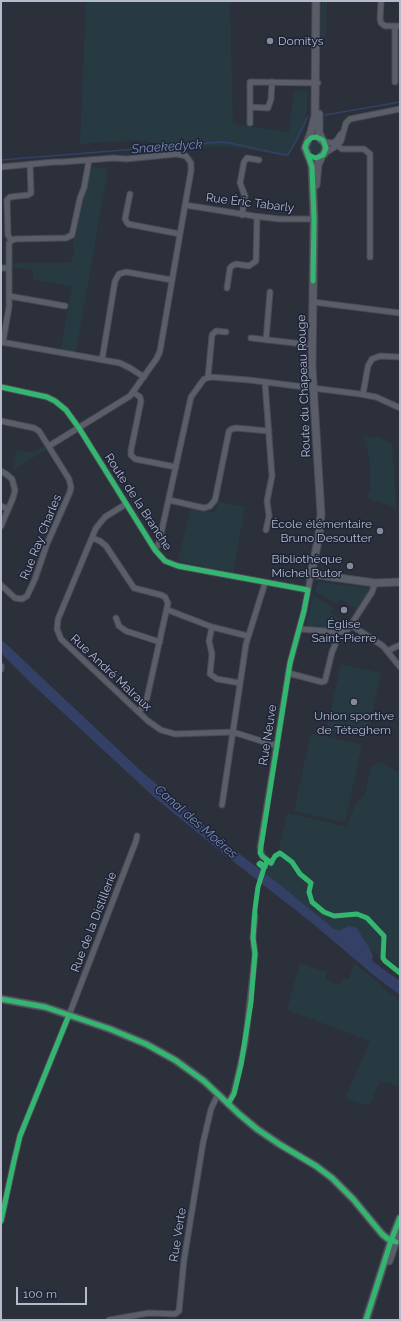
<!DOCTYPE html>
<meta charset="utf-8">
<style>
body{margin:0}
#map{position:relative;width:401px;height:1321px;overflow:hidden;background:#2b303b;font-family:Raleway,sans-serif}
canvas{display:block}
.frame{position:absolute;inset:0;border:2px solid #b5bacc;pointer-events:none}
.scale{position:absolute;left:16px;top:1287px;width:71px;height:18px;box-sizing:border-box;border:2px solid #b5bacc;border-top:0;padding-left:5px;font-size:12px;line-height:14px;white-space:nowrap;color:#b5bacc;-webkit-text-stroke:3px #1d2437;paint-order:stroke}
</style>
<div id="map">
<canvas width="401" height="1321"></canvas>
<div class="frame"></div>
<div class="scale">100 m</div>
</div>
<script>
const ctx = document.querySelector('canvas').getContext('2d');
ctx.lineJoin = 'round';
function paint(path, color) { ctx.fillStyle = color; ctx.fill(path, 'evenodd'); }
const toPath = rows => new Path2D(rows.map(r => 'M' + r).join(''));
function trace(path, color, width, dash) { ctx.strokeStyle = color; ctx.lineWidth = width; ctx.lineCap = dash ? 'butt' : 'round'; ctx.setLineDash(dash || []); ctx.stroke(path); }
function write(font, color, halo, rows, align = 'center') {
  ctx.font = font + ' Raleway,sans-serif'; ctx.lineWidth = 3; ctx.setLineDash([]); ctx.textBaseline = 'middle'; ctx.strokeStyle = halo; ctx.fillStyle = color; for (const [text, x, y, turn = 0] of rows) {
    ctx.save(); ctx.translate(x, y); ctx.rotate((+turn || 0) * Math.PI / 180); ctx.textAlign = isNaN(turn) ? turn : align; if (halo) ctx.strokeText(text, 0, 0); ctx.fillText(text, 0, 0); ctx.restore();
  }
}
paint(toPath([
 [86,1,230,1,233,124,289,132,294,90,308,92,305,127,288,157,236,147,189,147,135,140,80,144],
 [322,1,327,1,326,35,321,39],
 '308 148a7 7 0 1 1 14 0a7 7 0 1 1-14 0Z',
 [90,167,108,169,76,352,61,349,72,286,33,280,33,269,12,268,12,263,71,263,74,254,73,239,75,236],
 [364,434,373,438,377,436,392,444,393,464,394,464,396,508,367,498,370,489,370,461],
 [44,446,46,450,12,470,17,450,32,453],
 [218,502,245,507,233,572,178,561,191,509,215,512],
 [319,582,367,588,370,589,356,611,353,610,354,608,340,599,337,604,314,591],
 [313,595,334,608,331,613,345,622,346,620,350,622,345,629,342,630,306,627],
 [341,664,381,673,367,738,326,730],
 [311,733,362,745,345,822,294,811],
 [381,762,400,773,400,974,370,949,362,935,349,926,340,930,334,929,264,873,276,858,288,813,347,827,355,805,365,794,371,766],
 [300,963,326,972,326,980,340,985,343,978,349,979,354,963,379,983,382,988,400,1000,400,1086,380,1081,369,1106,345,1098,370,1041,287,1010]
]), '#273a42');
paint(toPath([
 [1,639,140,770,225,843,279,884,334,929,340,930,349,926,357,928,370,949,373,956,372,961,400,981,400,995,377,978,312,923,215,847,154,797,32,684,1,653]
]), '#344065');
trace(toPath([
 [325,115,400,102],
 [1,160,221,142,230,143,285,155,288,154,295,143,308,116]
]), '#344065', 1.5);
const street = toPath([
 [381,1,380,19,381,23,385,26,400,26],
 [395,82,395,26],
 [250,107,268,108,271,99,272,82],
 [250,123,250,82,318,83],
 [324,142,333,143,337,140,341,134],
 [335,142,338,146,342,149,364,149,370,154,370,257],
 [325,153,338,145,341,141,346,123,350,119,400,109],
 [1,167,54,162,62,162,114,158,126,159,177,154,186,156,191,163,191,171,180,234,160,351,157,358,130,396,49,446],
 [130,194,125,219,128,224,180,234],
 [185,205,254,216,279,219,314,219],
 [242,215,245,196,240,183,244,162,247,158,259,160],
 [11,240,8,235,7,200,10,197,28,195,31,193,30,164],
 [1,268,9,268],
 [227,288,230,268,232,266,236,264,249,266,256,261,257,217],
 [9,296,65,306],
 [313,302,400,313],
 [251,338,312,345],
 [266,340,270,292],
 [1,342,120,363,130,368,144,377],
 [3,342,9,307,9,243,12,240,16,239,66,238,72,235,80,198,84,188,89,160],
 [102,360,115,281,119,274,126,272,172,280],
 [208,377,212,335,216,331,226,332],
 [265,382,272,476,267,501,269,516,266,530],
 [1,387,47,397,55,401,66,410,79,428,155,550,165,561,178,566,308,590],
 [133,392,140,397,141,401,131,450,131,455,135,459,176,467],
 [363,394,368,366,372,359,380,356,400,357],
 [1,421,34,428,39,431,69,479,71,487,70,492,47,544,35,579,27,596,22,599,15,598,1,585],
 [1,471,6,474,12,479,15,490,13,498,1,526],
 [169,500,204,508,210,506,215,500,229,431,232,429,236,428,269,431],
 [126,504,105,517,96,528,58,619,57,629,61,639,148,721,161,730,175,734,233,732,277,746],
 [1,506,8,509],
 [92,538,100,541,106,546,134,588,161,595,165,597,168,603,147,698,139,712],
 [155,550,159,543,191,397,204,379,211,377,249,380,360,394,376,397,400,408],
 [168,610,212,627,248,636],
 [116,618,119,626,126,631,160,642],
 [351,625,383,646,400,667],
 [212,627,209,641,212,654,210,674,217,679,240,683],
 [299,629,339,632,346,631,349,628,372,592,375,583],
 [387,651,400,645],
 [1,666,1,669],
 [288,673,322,682,325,681,332,652,335,645,336,632],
 [222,805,246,644,265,583],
 [271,863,262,856,260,847,290,663,304,611,311,574],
 [228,1104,234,1092,245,1044,255,955,253,938,255,916],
 [1,1221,14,1161,20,1136,69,1015,136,841,137,836],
 [109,1320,149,1313,175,1314,179,1311,184,1260,203,1143,211,1109,218,1094]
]);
const secondary = toPath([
 [316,1,315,116,311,132,305,148,310,160,312,167,314,219,312,367,321,514,319,536,311,574,375,583,400,582],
 [319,114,319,133,322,139],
 [318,137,324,142,326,148,324,154,319,158],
 [316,185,318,165,322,156],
 [1,999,45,1007,110,1029,146,1044,175,1060,204,1081,239,1114,257,1129,279,1144,316,1166,332,1178,353,1199,382,1234,388,1239,396,1242],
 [389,1261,400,1229],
 [366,1320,391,1241,400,1218]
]);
trace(street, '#474b54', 7);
trace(secondary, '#474b54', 9);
trace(street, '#5b5e69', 5);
trace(secondary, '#5a5d67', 7);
trace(toPath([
 [308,155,316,158,323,155,326,148,323,140,316,137,311,138,307,142,305,147,312,167,314,219,313,281],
 [1,387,47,397,55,401,66,410,79,428,155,550,165,561,178,566,308,590,304,611,290,663,260,853,263,857,271,863,275,856,280,853,292,862,300,874,311,883,309,892,312,902,324,912,334,916,357,914,367,918,384,936,383,958,385,961,400,973],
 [1,999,45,1007,110,1029,146,1044,175,1060,204,1081,239,1114,257,1129,279,1144,316,1166,332,1178,353,1199,382,1234,388,1239,396,1242],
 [228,1104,234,1094,241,1065,251,1002,255,953,253,938,255,909,258,887,264,868,259,864,260,863,265,867,267,860],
 [1,1221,14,1161,20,1136,69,1015],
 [366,1320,391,1241,400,1218]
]), '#33b770', 5);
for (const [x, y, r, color] of [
 [270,41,4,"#858a99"],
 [380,531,4,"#858a99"],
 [350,566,4,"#858a99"],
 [344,610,4,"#858a99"],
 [354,702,4,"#858a99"]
]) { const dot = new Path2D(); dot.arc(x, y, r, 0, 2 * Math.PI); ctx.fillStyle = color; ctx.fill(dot); trace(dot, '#1d2437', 1.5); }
write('12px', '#b5bacc', '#1d2437', [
 ["Domitys",278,41,"left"],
 ["École élémentaire",372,524],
 ["Bruno Desoutter",372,538],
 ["Bibliothèque",342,559],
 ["Michel Butor",342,573],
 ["Église",344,624,"center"],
 ["Saint-Pierre",344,638,"center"],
 ["Union sportive",354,716,"center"],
 ["de Téteghem",354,730,"center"]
], 'right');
write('12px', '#b5bacc', '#1d2437', [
 ["Rue Éric Tabarly",250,203,7],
 ["Route du Chapeau Rouge",304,386,-92],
 ["Route de la Branche",138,502,57],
 ["Rue Ray Charles",41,537,-68],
 ["Rue André Malraux",111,673,43],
 ["Rue Neuve",268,735,-81],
 ["Rue de la Distillerie",94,922,-69],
 ["Rue Verte",178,1235,-81]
]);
write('italic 13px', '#7b8bb5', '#1d2437', [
 ["Snaekedyck",167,147,-4],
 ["Canal des Moëres",196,822,41]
]);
</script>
